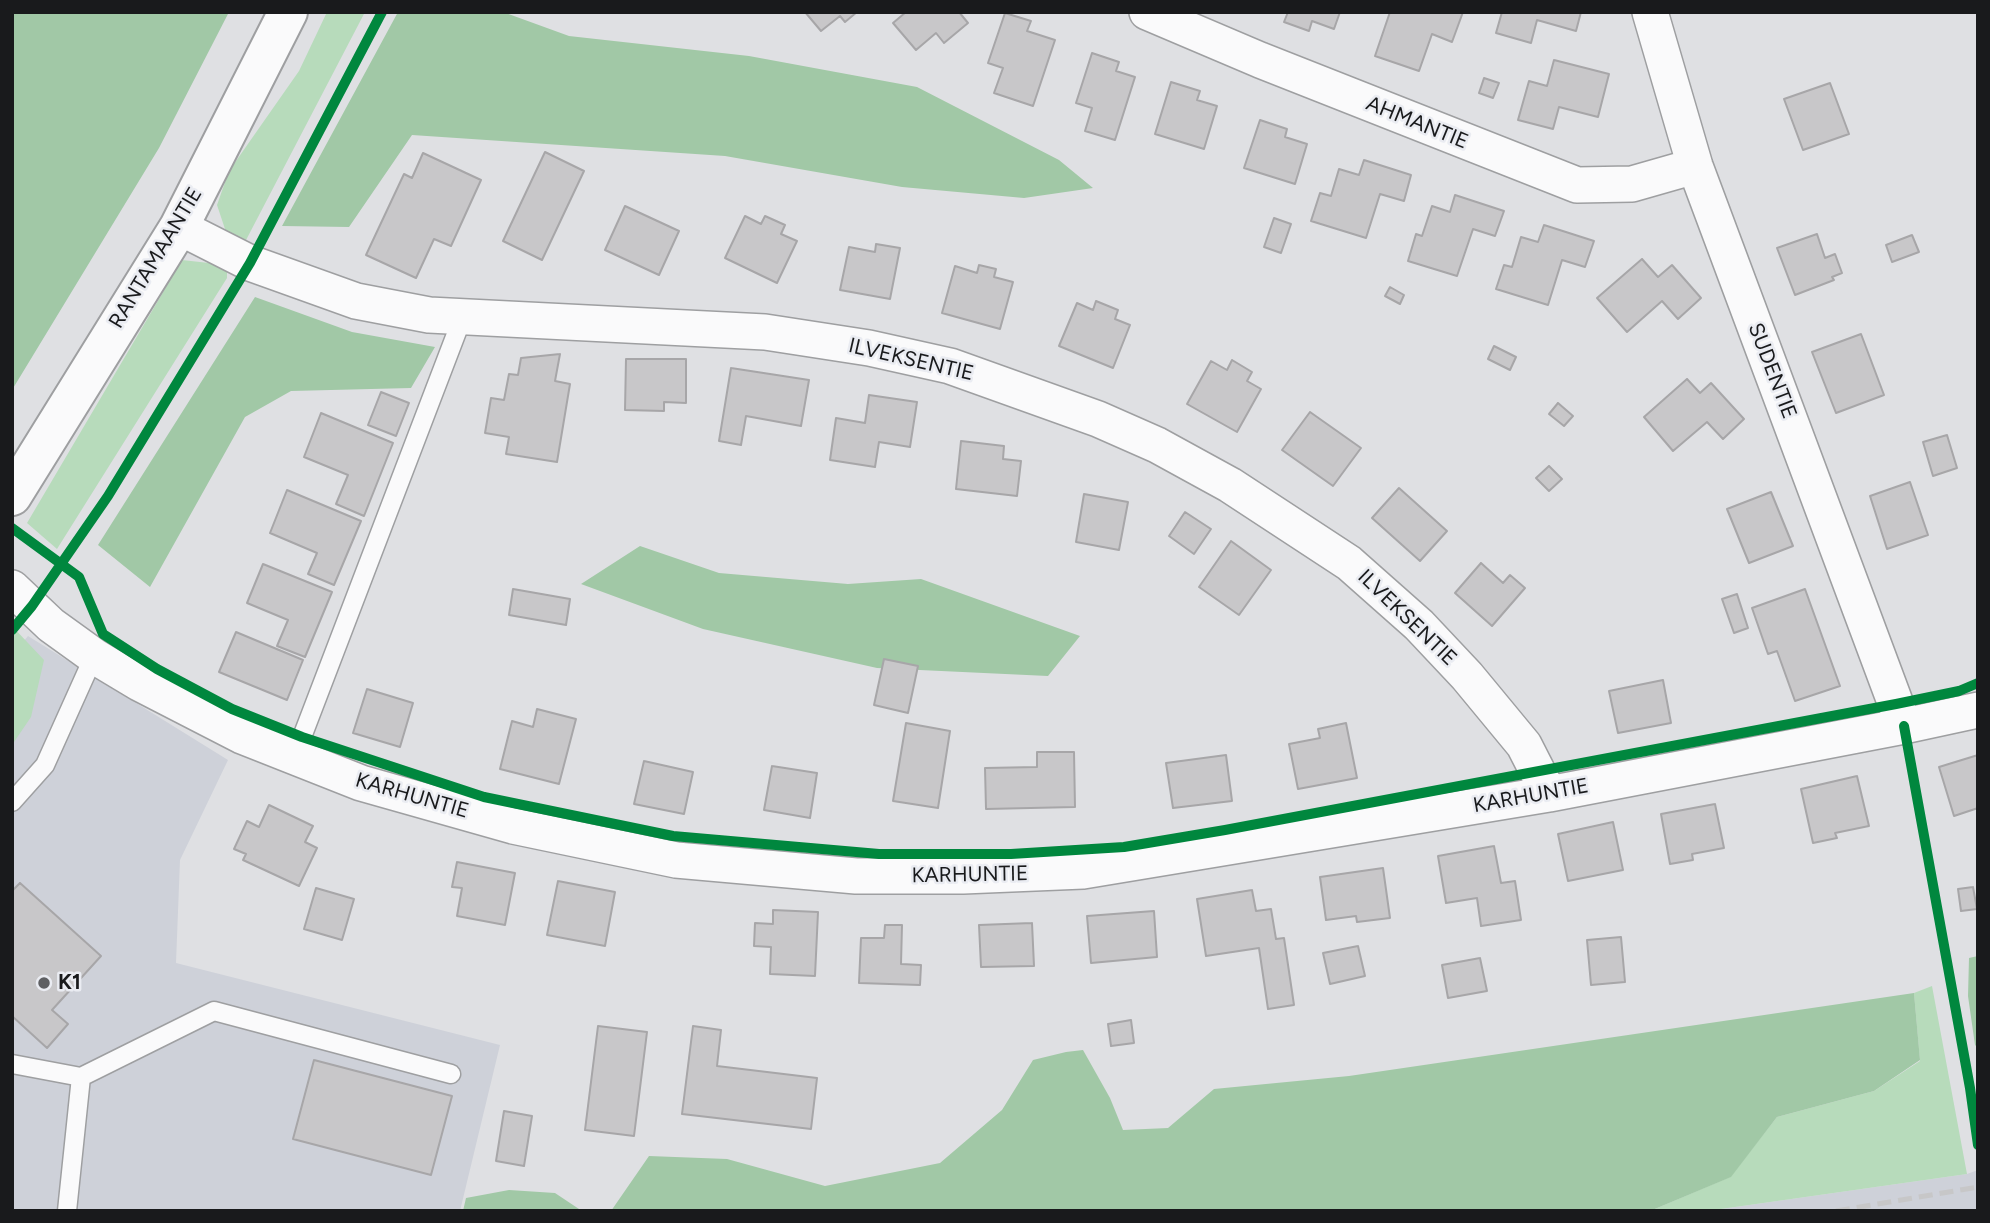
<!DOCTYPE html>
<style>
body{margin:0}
#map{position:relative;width:1990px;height:1223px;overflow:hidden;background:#dfe0e3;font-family:Figtree,sans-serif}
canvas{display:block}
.frame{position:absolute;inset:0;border:14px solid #191a1c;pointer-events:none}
</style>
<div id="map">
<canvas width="1990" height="1223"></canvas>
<div class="frame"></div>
</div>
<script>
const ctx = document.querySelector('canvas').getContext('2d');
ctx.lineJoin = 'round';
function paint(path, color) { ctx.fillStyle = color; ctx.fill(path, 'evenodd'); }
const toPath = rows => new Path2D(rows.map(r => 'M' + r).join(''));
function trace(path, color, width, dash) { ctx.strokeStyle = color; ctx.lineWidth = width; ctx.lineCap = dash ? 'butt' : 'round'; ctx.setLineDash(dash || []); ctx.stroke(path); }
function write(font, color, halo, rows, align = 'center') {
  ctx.font = font + ' Figtree,sans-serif'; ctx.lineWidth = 5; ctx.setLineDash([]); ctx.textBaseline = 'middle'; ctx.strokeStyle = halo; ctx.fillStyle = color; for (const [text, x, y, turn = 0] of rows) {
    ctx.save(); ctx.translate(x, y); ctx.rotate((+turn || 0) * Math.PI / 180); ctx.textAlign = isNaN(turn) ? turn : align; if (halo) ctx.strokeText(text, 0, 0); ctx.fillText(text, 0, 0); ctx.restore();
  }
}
paint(toPath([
 [28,636,228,760,180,860,176,963,500,1045,460,1211,12,1211,12,655],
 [1978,1170,1978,1211,1707,1211,1967,1174]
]), '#ced1d9');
paint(toPath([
 [327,12,365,12,245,242,226,232,217,205,229,171,299,71],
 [182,260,227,265,227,278,57,549,27,523],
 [12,626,44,660,31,717,12,745],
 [1932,986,1967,1174,1707,1211,1650,1211,1730,1177,1777,1117,1874,1091,1920,1061,1914,993]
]), '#b7dbbb');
paint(toPath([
 [12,12,229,12,159,148,12,390],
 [398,12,503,12,569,36,749,56,917,87,1059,160,1093,188,1024,198,902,187,725,156,412,135,349,227,282,226],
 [255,297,352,332,435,347,411,388,291,391,245,417,150,587,98,545],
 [640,546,719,573,848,584,921,579,1080,636,1048,676,877,668,703,629,581,584],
 [1978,956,1978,1048,1975,1045,1968,996,1969,958],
 [1914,993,1920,1060,1874,1091,1777,1117,1731,1177,1650,1211,611,1211,649,1156,727,1159,825,1186,940,1163,1002,1110,1033,1060,1066,1052,1083,1050,1110,1098,1123,1130,1168,1128,1214,1089,1349,1076],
 [509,1190,555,1193,582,1211,463,1211,466,1198]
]), '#a1c8a6');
const building = toPath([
 [805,12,857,12,845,22,840,16,821,31,805,12],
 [906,12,959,12,968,23,944,43,936,33,916,50,893,23,906,12],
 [1288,12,1340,12,1334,29,1312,21,1309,31,1284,22,1288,12],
 [1390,12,1463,12,1452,42,1432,34,1419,71,1375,56,1390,12],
 [1502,12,1581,12,1576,31,1537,20,1531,43,1496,33,1502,12],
 [1005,13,1031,21,1027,31,1055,40,1033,106,994,93,1003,68,988,63,1005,13],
 [1092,53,1119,62,1116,71,1135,77,1115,140,1085,131,1092,108,1076,103,1092,53],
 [1554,60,1609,74,1598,117,1559,107,1553,129,1518,120,1529,81,1547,86,1554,60],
 [1484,78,1499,83,1493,98,1479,93,1484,78],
 [1171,82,1200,91,1197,100,1217,106,1204,149,1155,134,1171,82],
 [1830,83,1849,134,1803,150,1784,99,1830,83],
 [1260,120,1287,129,1285,137,1307,144,1295,184,1244,168,1260,120],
 [545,152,584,171,542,260,503,241,545,152],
 [423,153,481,180,451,246,434,239,416,278,366,255,404,174,412,178,423,153],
 [1364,160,1411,175,1404,201,1380,194,1366,238,1311,221,1320,193,1331,196,1339,169,1359,175,1364,160],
 [1455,195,1504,211,1495,236,1473,229,1457,276,1408,261,1416,234,1422,236,1432,206,1450,212,1455,195],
 [625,206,679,231,659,275,605,250,625,206],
 [745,216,761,224,765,216,785,225,781,234,797,241,777,283,725,258,745,216],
 [1274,218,1291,224,1281,253,1264,247,1274,218],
 [1544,225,1594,241,1585,267,1562,260,1548,305,1496,289,1504,265,1512,267,1521,237,1538,242,1544,225],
 [1817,234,1825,258,1835,254,1842,273,1832,277,1834,280,1795,295,1777,248,1817,234],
 [1912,235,1919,252,1892,262,1886,245,1912,235],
 [876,244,900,248,890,299,840,290,849,247,875,252,876,244],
 [1642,259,1658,277,1672,265,1701,298,1678,319,1662,301,1627,332,1597,298,1642,259],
 [979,265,996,269,994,277,1013,282,1000,329,942,313,955,266,977,273,979,265],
 [1390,287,1404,295,1400,304,1385,296,1390,287],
 [1096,301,1118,310,1115,319,1130,325,1113,368,1059,346,1077,303,1093,310,1096,301],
 [1861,334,1884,395,1836,413,1812,352,1861,334],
 [1494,346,1516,357,1510,370,1488,359,1494,346],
 [560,354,555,381,570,384,557,462,506,454,509,437,485,433,491,398,504,400,509,374,518,375,521,358,560,354],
 [626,359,686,359,686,403,664,402,664,411,625,410,626,359],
 [1232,360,1252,372,1247,381,1261,389,1237,432,1187,404,1211,361,1227,370,1232,360],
 [731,368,809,380,801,426,746,416,741,445,719,441,731,368],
 [1687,379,1700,393,1711,383,1744,419,1723,439,1707,422,1673,451,1644,417,1687,379],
 [381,392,409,403,396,436,368,425,381,392],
 [869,395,917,402,910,447,879,442,875,467,830,460,836,418,865,423,869,395],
 [1558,403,1573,416,1564,426,1549,414,1558,403],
 [1310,412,1361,448,1333,486,1282,450,1310,412],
 [321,413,393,443,364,516,336,504,348,475,304,457,321,413],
 [1947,435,1957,468,1933,476,1923,442,1947,435],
 [961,441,1004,446,1003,459,1021,461,1017,496,956,489,961,441],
 [1549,466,1562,479,1549,491,1536,478,1549,466],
 [1910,482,1928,535,1887,549,1870,496,1910,482],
 [1399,488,1447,531,1420,561,1372,518,1399,488],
 [287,490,361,521,334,585,308,574,317,553,270,533,287,490],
 [1771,492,1793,546,1749,563,1727,509,1771,492],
 [1084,494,1128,502,1119,550,1076,542,1084,494],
 [1185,512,1211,529,1194,554,1169,536,1185,512],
 [1231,541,1271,570,1239,615,1199,587,1231,541],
 [1481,563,1503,583,1510,575,1525,588,1492,626,1455,593,1481,563],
 [263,564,332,592,305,657,277,646,288,620,247,603,263,564],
 [513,589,570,599,566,625,509,615,513,589],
 [1805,589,1840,686,1795,701,1777,651,1768,654,1752,608,1805,589],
 [1737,594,1748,628,1734,633,1722,599,1737,594],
 [236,632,303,660,287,700,219,672,236,632],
 [884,659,918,666,908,713,874,705,884,659],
 [1663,680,1671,723,1618,733,1609,691,1663,680],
 [367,689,413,703,400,747,353,733,367,689],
 [537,709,576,719,559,784,500,769,512,721,533,727,537,709],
 [906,723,950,731,938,808,893,801,906,723],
 [1346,723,1357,778,1298,789,1289,744,1320,738,1318,729,1346,723],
 [1037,752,1074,752,1075,807,986,809,985,768,1037,767,1037,752],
 [1226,755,1232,801,1173,808,1166,763,1226,755],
 [1978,755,1978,808,1954,816,1939,767,1978,755],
 [644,761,693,772,684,814,634,804,644,761],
 [772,766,817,773,810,818,764,810,772,766],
 [1857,776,1869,826,1835,833,1837,838,1813,843,1801,789,1857,776],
 [1715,804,1724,848,1692,854,1693,860,1670,864,1661,814,1715,804],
 [269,805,313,826,305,842,317,848,299,886,243,860,246,854,234,849,247,821,259,827,269,805],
 [1613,822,1623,870,1568,881,1558,834,1613,822],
 [1494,846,1501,883,1515,881,1521,920,1481,926,1477,898,1446,903,1438,856,1494,846],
 [457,862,515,873,505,925,457,916,462,888,452,887,457,862],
 [1383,868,1390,918,1357,922,1356,916,1326,920,1320,877,1383,868],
 [558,881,615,892,605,946,547,935,558,881],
 [20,883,101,956,52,1010,68,1024,47,1048,12,1016,12,891,20,883],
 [1973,887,1977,909,1961,911,1958,889,1973,887],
 [316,888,354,899,342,940,304,929,316,888],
 [1252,890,1256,911,1271,909,1276,939,1284,938,1294,1005,1268,1009,1259,948,1206,956,1197,899,1252,890],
 [773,910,818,912,815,976,770,974,771,947,754,946,755,923,773,924,773,910],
 [1154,911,1157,957,1091,963,1087,916,1154,911],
 [1032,923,1034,966,981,967,979,925,1032,923],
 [885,925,902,925,901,964,921,965,920,985,859,983,861,938,884,938,885,925],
 [1621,937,1625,982,1591,985,1587,940,1621,937],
 [1358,946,1365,976,1330,984,1323,953,1358,946],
 [1480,958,1487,991,1448,998,1442,965,1480,958],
 [1131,1020,1134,1043,1111,1046,1108,1024,1131,1020],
 [598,1026,647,1032,634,1136,585,1130,598,1026],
 [693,1026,721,1030,717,1066,817,1078,811,1129,682,1114,693,1026],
 [314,1060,452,1096,431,1175,293,1139,314,1060],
 [504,1111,532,1116,524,1166,496,1161,504,1111]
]);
paint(building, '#c8c7c9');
trace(building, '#a7a6a8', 2);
const lane = toPath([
 [296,757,302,737,463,316],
 [12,802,45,765,94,656],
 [12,1064,81,1077,214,1011,451,1074],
 [67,1211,81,1077]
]);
const street = toPath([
 [1147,12,1260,60,1577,185,1632,184,1695,166],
 [1650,12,1695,166,1904,726],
 [179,227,250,263,356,301,429,315,765,332,869,348,950,366,1098,419,1157,445,1230,485,1349,563,1419,625,1467,676,1524,745,1549,794],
 [12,588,51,625,94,656,139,683,242,736,361,783,513,826,676,860,856,876,963,876,1083,871,1549,794,1904,726,1978,710]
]);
const secondary = toPath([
 [12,496,179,227,288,12]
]);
trace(lane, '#9e9fa1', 21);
trace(street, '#9e9fa1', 38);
trace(secondary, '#9e9fa1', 42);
trace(lane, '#fafafb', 18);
trace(street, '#fafafb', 35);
trace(secondary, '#fafafb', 38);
trace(toPath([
 [1836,1211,1978,1187]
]), '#c7c7c8', 5, [14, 7]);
trace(toPath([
 [12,528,79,577,103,634,157,669,232,709,302,737,484,797,673,836,879,854,1011,854,1124,847,1225,830,1896,704,1959,691,1978,683],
 [12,630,32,606,108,496,250,263,382,12],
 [1904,726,1970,1088,1978,1145]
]), '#00873e', 10);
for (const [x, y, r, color] of [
 [44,983,7,"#5e5f62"]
]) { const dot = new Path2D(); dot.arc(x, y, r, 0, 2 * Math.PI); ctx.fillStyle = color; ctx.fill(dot); trace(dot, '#eaecf2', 2.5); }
write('21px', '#191a1c', '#eaecf2', [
 ["AHMANTIE",1417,123,22],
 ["RANTAMAANTIE",156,258,-59],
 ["ILVEKSENTIE",911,360,13],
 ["SUDENTIE",1772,371,69],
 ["ILVEKSENTIE",1407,618,44],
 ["KARHUNTIE",412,796,16],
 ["KARHUNTIE",1531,796,-10],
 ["KARHUNTIE",970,875,-1]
]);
write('bold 21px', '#191a1c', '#eaecf2', [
 ["K1",58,983]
], 'left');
</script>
